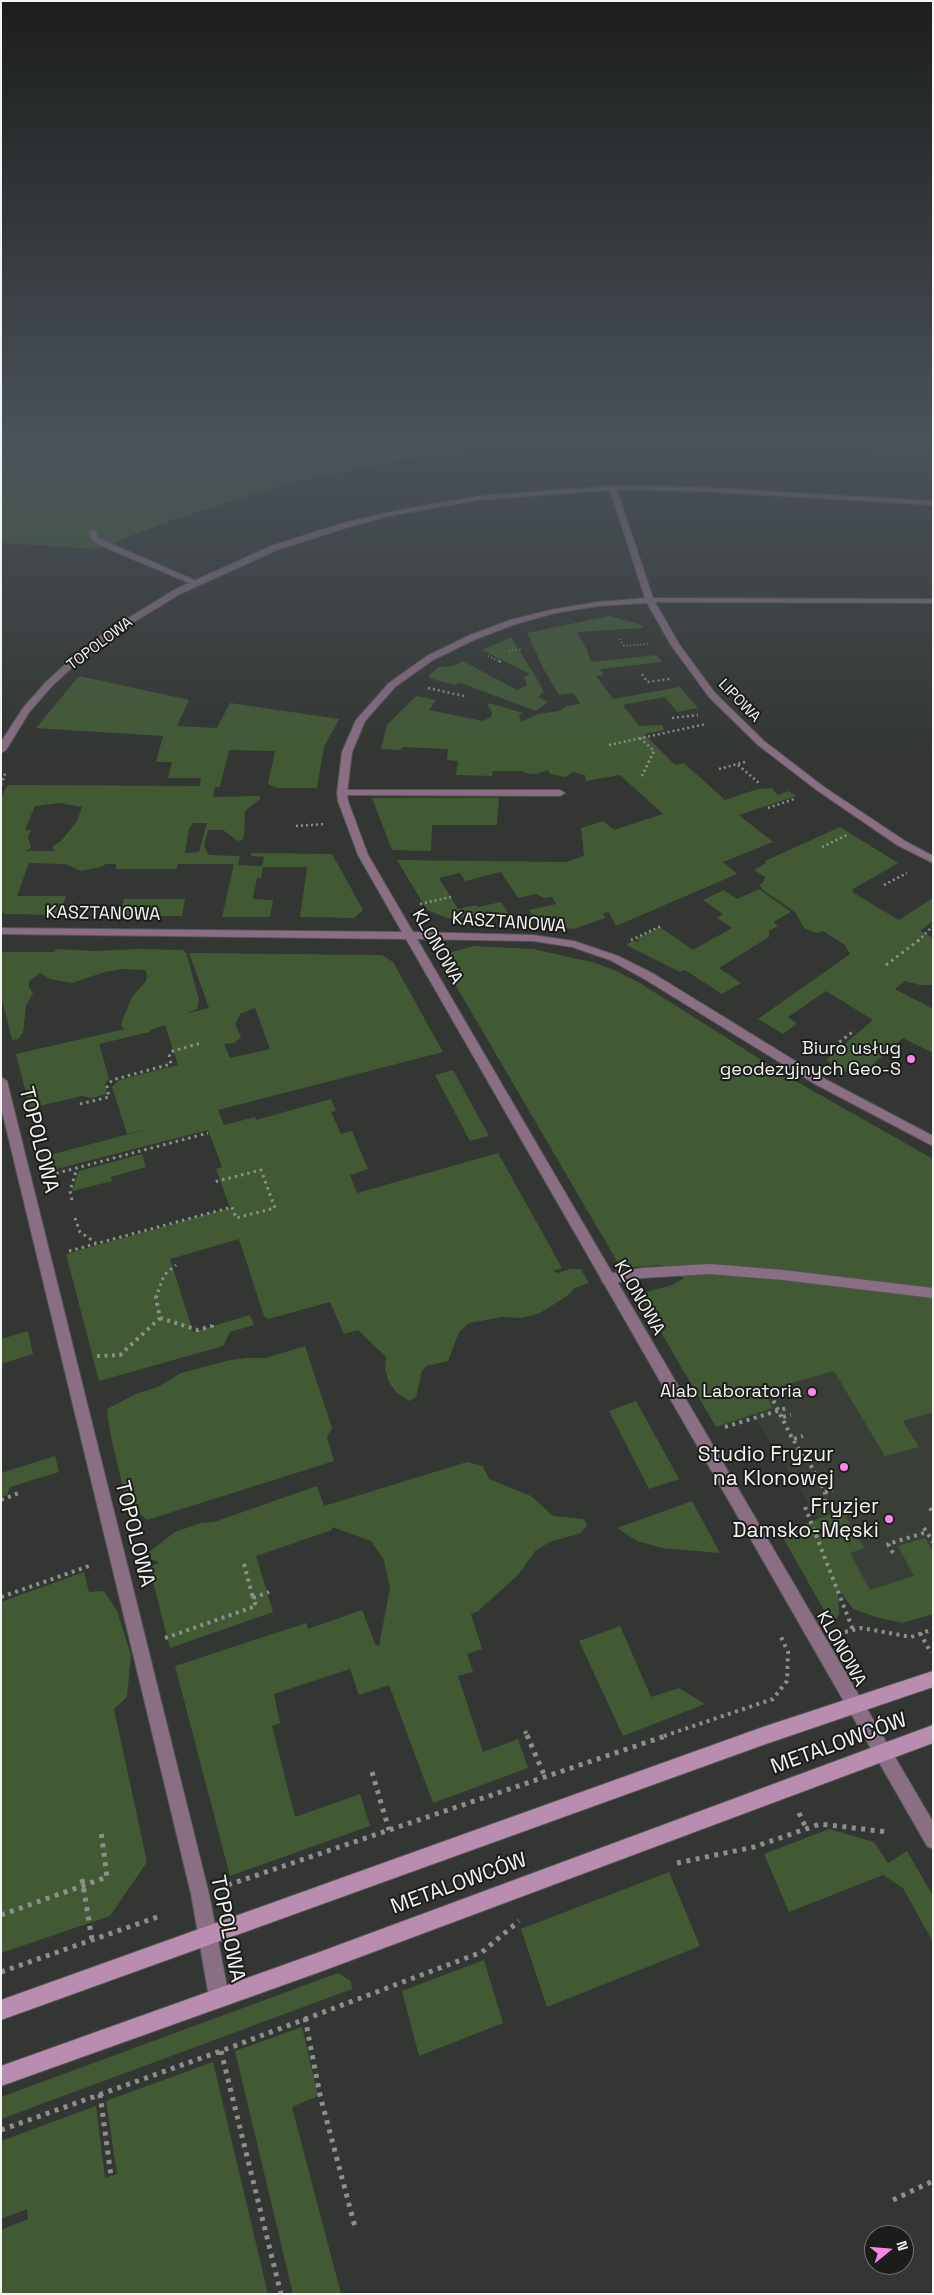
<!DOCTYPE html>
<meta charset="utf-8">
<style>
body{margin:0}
#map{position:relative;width:934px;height:2295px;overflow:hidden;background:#333632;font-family:"Space Grotesk",sans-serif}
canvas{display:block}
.frame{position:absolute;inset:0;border:2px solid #f4f5f3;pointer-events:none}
.north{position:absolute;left:864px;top:2225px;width:50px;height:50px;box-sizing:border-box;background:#1c1d1b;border:1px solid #727371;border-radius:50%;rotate:73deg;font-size:14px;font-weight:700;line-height:20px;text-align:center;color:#f4f5f3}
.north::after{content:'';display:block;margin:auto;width:18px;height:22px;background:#fa87e7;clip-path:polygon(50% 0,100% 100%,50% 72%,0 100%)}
</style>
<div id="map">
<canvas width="934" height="2295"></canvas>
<div class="frame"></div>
<div class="north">N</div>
</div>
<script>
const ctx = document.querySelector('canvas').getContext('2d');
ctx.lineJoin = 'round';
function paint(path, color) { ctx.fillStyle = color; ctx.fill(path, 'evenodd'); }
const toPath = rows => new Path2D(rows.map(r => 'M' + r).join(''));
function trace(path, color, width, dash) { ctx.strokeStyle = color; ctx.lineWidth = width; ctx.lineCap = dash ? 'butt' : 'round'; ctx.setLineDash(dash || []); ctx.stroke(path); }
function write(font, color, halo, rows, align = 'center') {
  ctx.font = font + ' "Space Grotesk",sans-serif'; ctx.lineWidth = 4; ctx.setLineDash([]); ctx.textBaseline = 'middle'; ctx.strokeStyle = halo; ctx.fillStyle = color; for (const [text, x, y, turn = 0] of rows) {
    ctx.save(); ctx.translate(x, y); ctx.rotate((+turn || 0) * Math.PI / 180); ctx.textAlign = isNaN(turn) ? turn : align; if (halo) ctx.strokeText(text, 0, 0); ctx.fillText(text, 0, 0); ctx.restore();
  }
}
paint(toPath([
 [689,1313,933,1315,933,1591,875,1610]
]), '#393f36');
paint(toPath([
 [1,441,933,441,933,455,647,442,574,443,465,452,404,460,285,484,172,520,98,549,1,543],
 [609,616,640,624,643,628,577,632,587,650,591,662,657,655,662,662,600,669,603,675,596,676,613,699,680,687,698,708,677,712,665,697,623,705,639,726,662,725,664,730,644,734,675,765,684,763,725,800,758,789,772,788,778,795,789,791,796,796,739,815,773,842,723,862,737,874,616,926,609,912,603,913,605,918,574,929,539,924,529,910,556,904,552,897,544,898,536,894,518,898,501,872,465,881,460,873,439,878,458,909,476,905,478,907,501,902,510,916,447,918,427,910,397,860,566,862,584,856,581,828,603,821,614,830,663,814,620,775,586,781,585,775,573,772,566,777,550,774,548,770,536,774,524,773,524,771,493,771,492,776,456,775,458,761,447,760,448,749,403,747,401,750,381,749,387,725,416,696,436,700,429,710,483,721,491,717,492,712,488,705,489,703,523,713,519,715,521,722,538,714,559,711,566,706,580,704,574,693,559,695,543,668,527,633],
 [511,637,540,684,543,692,538,697,548,702,536,711,461,683,454,685,429,678,429,675,439,667,453,666,463,661,517,690,527,685,524,677,530,674,482,650],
 [79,676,189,700,177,726,217,728,230,703,339,719,324,747,317,788,277,788,268,784,275,751,229,750,220,787,215,787,213,797,260,796,260,799,245,811,244,836,242,840,238,841,223,830,208,830,204,846,209,855,240,856,238,865,262,866,264,857,251,856,251,853,332,854,363,910,354,918,300,917,307,867,263,867,261,878,257,878,253,899,273,900,270,917,222,917,234,864,178,864,176,869,116,869,116,864,106,864,101,867,81,871,65,864,29,863,17,896,66,896,60,915,5,914,1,912,1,798,8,785,200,786,201,778,168,778,172,762,156,762,163,736,36,728],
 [60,803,82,807,77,821,61,841,53,846,54,851,25,851,31,848,28,837,31,830,25,830,35,806],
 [193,823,207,823,199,852,185,853,189,829],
 [372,798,499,798,497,825,432,825,431,851,392,850],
 [840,827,898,863,853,889,852,892,899,920,933,898,933,921,920,931,933,938,933,985,920,985,905,981,895,989,933,1009,933,1053,903,1038,857,1078,826,1060,873,1020,826,991,788,1017,797,1024,783,1034,758,1019,850,954,845,945,823,931,816,933,804,928,795,912,763,890,760,885,764,881,765,877,754,870,766,863,765,861],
 [759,889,791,912,773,922,778,926,769,931,769,937,719,968,741,983,722,994,685,970,680,972,626,945,632,941,640,942,636,939,660,927,693,950,732,928,717,918,723,914,703,900,724,890,737,899],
 [124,899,185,899,182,916,120,916],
 [474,946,533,949,596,963,618,972,640,983,785,1075,933,1159,933,1412,903,1421,919,1447,885,1456,834,1371,774,1388,766,1392,772,1408,716,1427,639,1294,672,1285,683,1279,681,1271,661,1265,621,1268,445,967,447,957,452,952],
 [57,949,95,951,138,949,182,950,186,952,199,1000,197,1009,185,1014,209,1008,189,953,382,955,393,962,443,1052,218,1110,224,1125,255,1117,256,1120,331,1099,336,1111,331,1112,341,1134,352,1131,368,1169,350,1175,357,1193,498,1153,562,1268,553,1271,558,1273,570,1269,581,1269,589,1283,575,1288,567,1296,540,1313,523,1318,503,1317,469,1323,459,1332,448,1361,426,1366,422,1371,416,1397,409,1401,396,1392,389,1382,385,1370,386,1357,358,1330,344,1334,330,1302,268,1319,264,1316,239,1239,170,1259,193,1332,250,1315,254,1325,230,1332,223,1346,99,1381,66,1254,230,1208,216,1169,222,1167,208,1130,45,1172,42,1157,152,1128,127,1134,112,1087,119,1080,178,1065,165,1025,150,1030,150,1032,99,1044,109,1078,105,1084,107,1094,92,1098,82,1096,30,1108,16,1054,125,1029,121,1026,124,1016,132,997,146,981,147,975,145,970,123,969,105,972,72,983,50,979,40,973,29,981,29,987,33,993,26,1006,23,1033,18,1039,12,1040,1,995,1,952,54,952],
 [255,1008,270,1049,230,1058,224,1044,234,1043,241,1037,235,1024,240,1014],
 [453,1070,489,1136,470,1141,435,1075],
 [142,1154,146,1167,111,1177,112,1181,72,1191,79,1171],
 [28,1331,33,1354,1,1364,1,1339],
 [305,1346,332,1428,327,1437,334,1461,147,1520,126,1501,110,1432,107,1409,136,1394,158,1387,181,1373,230,1360,247,1358,266,1358],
 [636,1401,679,1479,649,1489,609,1411],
 [55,1456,59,1472,10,1487,7,1495,1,1497,1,1473],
 [467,1462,483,1466,489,1479,531,1496,553,1516,584,1519,587,1525,581,1533,550,1542,536,1550,518,1575,478,1611,471,1614,482,1649,467,1654,473,1672,458,1676,483,1752,518,1739,528,1768,433,1803,389,1685,359,1695,350,1669,274,1694,280,1723,272,1726,295,1817,360,1794,370,1826,230,1876,175,1666,306,1623,308,1629,362,1610,375,1644,379,1646,390,1588,384,1560,371,1541,332,1527,332,1530,256,1556,273,1612,170,1648,149,1566,159,1563,145,1555,175,1532,201,1523,214,1522,317,1486,324,1506],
 [692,1501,720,1553,662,1548,637,1541,617,1528],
 [842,1510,864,1548,850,1553,870,1590,914,1576,898,1546,925,1538,933,1552,933,1614,902,1623,876,1617,853,1609,842,1594,838,1593,839,1614,837,1618,831,1620,829,1619,782,1536,786,1531],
 [84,1572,89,1592,104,1591,117,1611,131,1655,127,1697,114,1709,147,1862,110,1916,1,1953,1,1602],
 [620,1626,651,1697,679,1688,705,1704,623,1736,579,1641],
 [829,1829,874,1842,888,1863,907,1851,933,1896,933,1942,903,1888,883,1875,789,1912,764,1854],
 [669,1872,700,1946,547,2007,521,1929],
 [484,1960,503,2023,419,2056,402,1991],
 [338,1973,351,1981,352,1989,1,2119,1,2097],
 [302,2027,318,2096,292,2107,341,2294,293,2294,235,2051],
 [213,2062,268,2294,1,2294,1,2230,28,2219,27,2209,1,2219,1,2141,96,2106,105,2178,117,2174,106,2101]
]), '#425a34');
const lane = toPath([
 [90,530,96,530,98,538,105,541,201,583,194,585,99,545,91,539,90,530],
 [342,790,560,790,565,793,560,796,339,795,337,793,342,790],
 [710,1264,783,1270,933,1288,933,1298,783,1280,710,1274,642,1278,608,1284,603,1283,601,1279,603,1275,608,1274,642,1268,710,1264]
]);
const street = toPath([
 [613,486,696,487,933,501,933,505,696,491,617,490,653,598,933,599,933,603,655,602,679,644,715,693,764,741,824,787,905,841,933,856,933,863,897,845,818,791,758,745,709,697,671,645,647,603,598,606,555,613,516,624,476,639,433,660,395,687,365,721,352,752,347,793,348,801,368,855,413,932,533,935,574,941,618,956,654,974,823,1078,933,1136,933,1146,815,1084,646,980,610,960,572,947,533,941,417,939,933,1822,933,1849,927,1846,406,939,1,934,1,928,402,932,358,855,338,801,337,793,342,752,356,720,389,683,427,656,470,635,510,620,555,609,598,602,645,598,610,490,479,500,389,516,349,527,277,550,180,594,113,635,77,663,52,686,30,711,6,750,1,753,1,742,23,708,46,682,71,659,107,631,174,590,271,546,343,523,389,512,479,496,613,486],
 [1,1077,7,1081,209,1894,229,1997,226,2004,219,2007,212,2004,209,1997,191,1894,1,1107,1,1077]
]);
const secondary = toPath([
 [933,1671,933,1687,763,1745,1,2020,1,2000,763,1727,933,1671],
 [933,1725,933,1743,317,1973,1,2086,1,2066,317,1953,933,1725]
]);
trace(lane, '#525551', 2);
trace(street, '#525551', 2);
trace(secondary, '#525551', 2);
trace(toPath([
 [107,514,130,493,150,462,173,441],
 [620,639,624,646,648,644],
 [509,651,523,649],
 [488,656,501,662]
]), '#8d8f8c', 2, [1, 2.5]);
trace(toPath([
 [499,661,501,662],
 [642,674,647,682,670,679],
 [428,688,464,696],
 [672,718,698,715],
 [640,738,654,751,641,778],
 [609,745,706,724],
 [738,765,759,783],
 [719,769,745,762],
 [1,785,6,771],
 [768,808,794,799],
 [296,826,325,824],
 [822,847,847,835],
 [884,885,907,873],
 [420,904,451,897],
 [631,940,661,926],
 [918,941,933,926]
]), '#8d8f8c', 2.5, [2, 3]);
trace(toPath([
 [886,965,919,940],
 [824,1054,855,1030],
 [80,1104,109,1097,107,1087,112,1080,171,1064,169,1054,173,1051,201,1043],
 [50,1175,208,1133],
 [72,1200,70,1191,77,1168],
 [75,1218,80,1232,96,1243],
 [69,1251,232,1207,236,1218,275,1208,261,1170,214,1182],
 [158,1292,164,1275,176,1265]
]), '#8d8f8c', 3, [2.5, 4]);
trace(toPath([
 [160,1318,198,1330,212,1326,212,1321],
 [97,1356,120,1355,160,1318,156,1298,158,1291],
 [770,1394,791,1436,804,1458,809,1462,825,1492,825,1500],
 [783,1417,791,1415],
 [725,1427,787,1408],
 [794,1439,803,1436],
 [818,1477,825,1475],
 [825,1492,833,1490],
 [1,1500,19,1493,20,1496],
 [805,1507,853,1630],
 [930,1508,933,1513],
 [924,1528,933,1542],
 [893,1553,888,1544,927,1532],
 [244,1564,253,1598],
 [1,1597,89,1566],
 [845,1632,862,1628,911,1637,933,1629],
 [920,1633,931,1653],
 [165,1638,256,1606,253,1598,269,1592],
 [525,1731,527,1736],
 [664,1736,773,1699,787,1681,788,1652,781,1637]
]), '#8d8f8c', 4, [3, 4.5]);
trace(toPath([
 [527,1735,545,1777],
 [372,1772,389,1830],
 [799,1813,806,1828],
 [677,1863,754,1847,820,1824,888,1832],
 [82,1879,92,1940],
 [228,1885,668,1735],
 [1,1915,107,1877,101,1831],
 [1,1972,160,1916],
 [305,2018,320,2095,355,2227],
 [221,2051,281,2294],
 [100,2094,111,2176],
 [1,2130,221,2051,482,1952,519,1921],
 [893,2200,933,2181]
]), '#8d8f8c', 5, [4, 5.5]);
paint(lane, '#896e84');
paint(street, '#896e84');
paint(secondary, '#b98db0');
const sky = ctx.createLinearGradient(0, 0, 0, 762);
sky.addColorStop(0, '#1c1e1c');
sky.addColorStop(0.58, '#4a525a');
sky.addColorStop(1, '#4a525a00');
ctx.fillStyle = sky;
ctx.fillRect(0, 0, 934, 762);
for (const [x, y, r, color] of [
 [911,1059,5,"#fa87e7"],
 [812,1392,5,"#fa87e7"],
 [844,1467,5,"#fa87e7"],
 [889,1519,5,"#fa87e7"]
]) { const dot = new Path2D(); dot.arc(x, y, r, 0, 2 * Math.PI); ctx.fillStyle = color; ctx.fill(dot); trace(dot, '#1c1d1b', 2); }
write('15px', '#f4f5f3', '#1c1d1b', [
 ["TOPOLOWA",100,644,-37],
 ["LIPOWA",739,701,46]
]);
write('18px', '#f4f5f3', '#1c1d1b', [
 ["KASZTANOWA",103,914,1],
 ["KASZTANOWA",509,923,4],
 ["KLONOWA",437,947,60],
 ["KLONOWA",639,1298,60],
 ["KLONOWA",841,1649,61]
]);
write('18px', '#f4f5f3', '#1c1d1b', [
 ["Biuro usług",901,1049],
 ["geodezyjnych Geo-S",901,1070],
 ["Alab Laboratoria",802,1392]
], 'right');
write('21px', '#f4f5f3', '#1c1d1b', [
 ["TOPOLOWA",38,1140,76],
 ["TOPOLOWA",134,1534,76],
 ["METALOWCÓW",839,1744,-20],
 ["METALOWCÓW",459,1884,-20],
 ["TOPOLOWA",227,1929,79]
]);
write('21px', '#f4f5f3', '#1c1d1b', [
 ["Studio Fryzur",834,1455],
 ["na Klonowej",834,1479],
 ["Fryzjer",879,1507],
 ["Damsko-Męski",879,1531]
], 'right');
</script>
